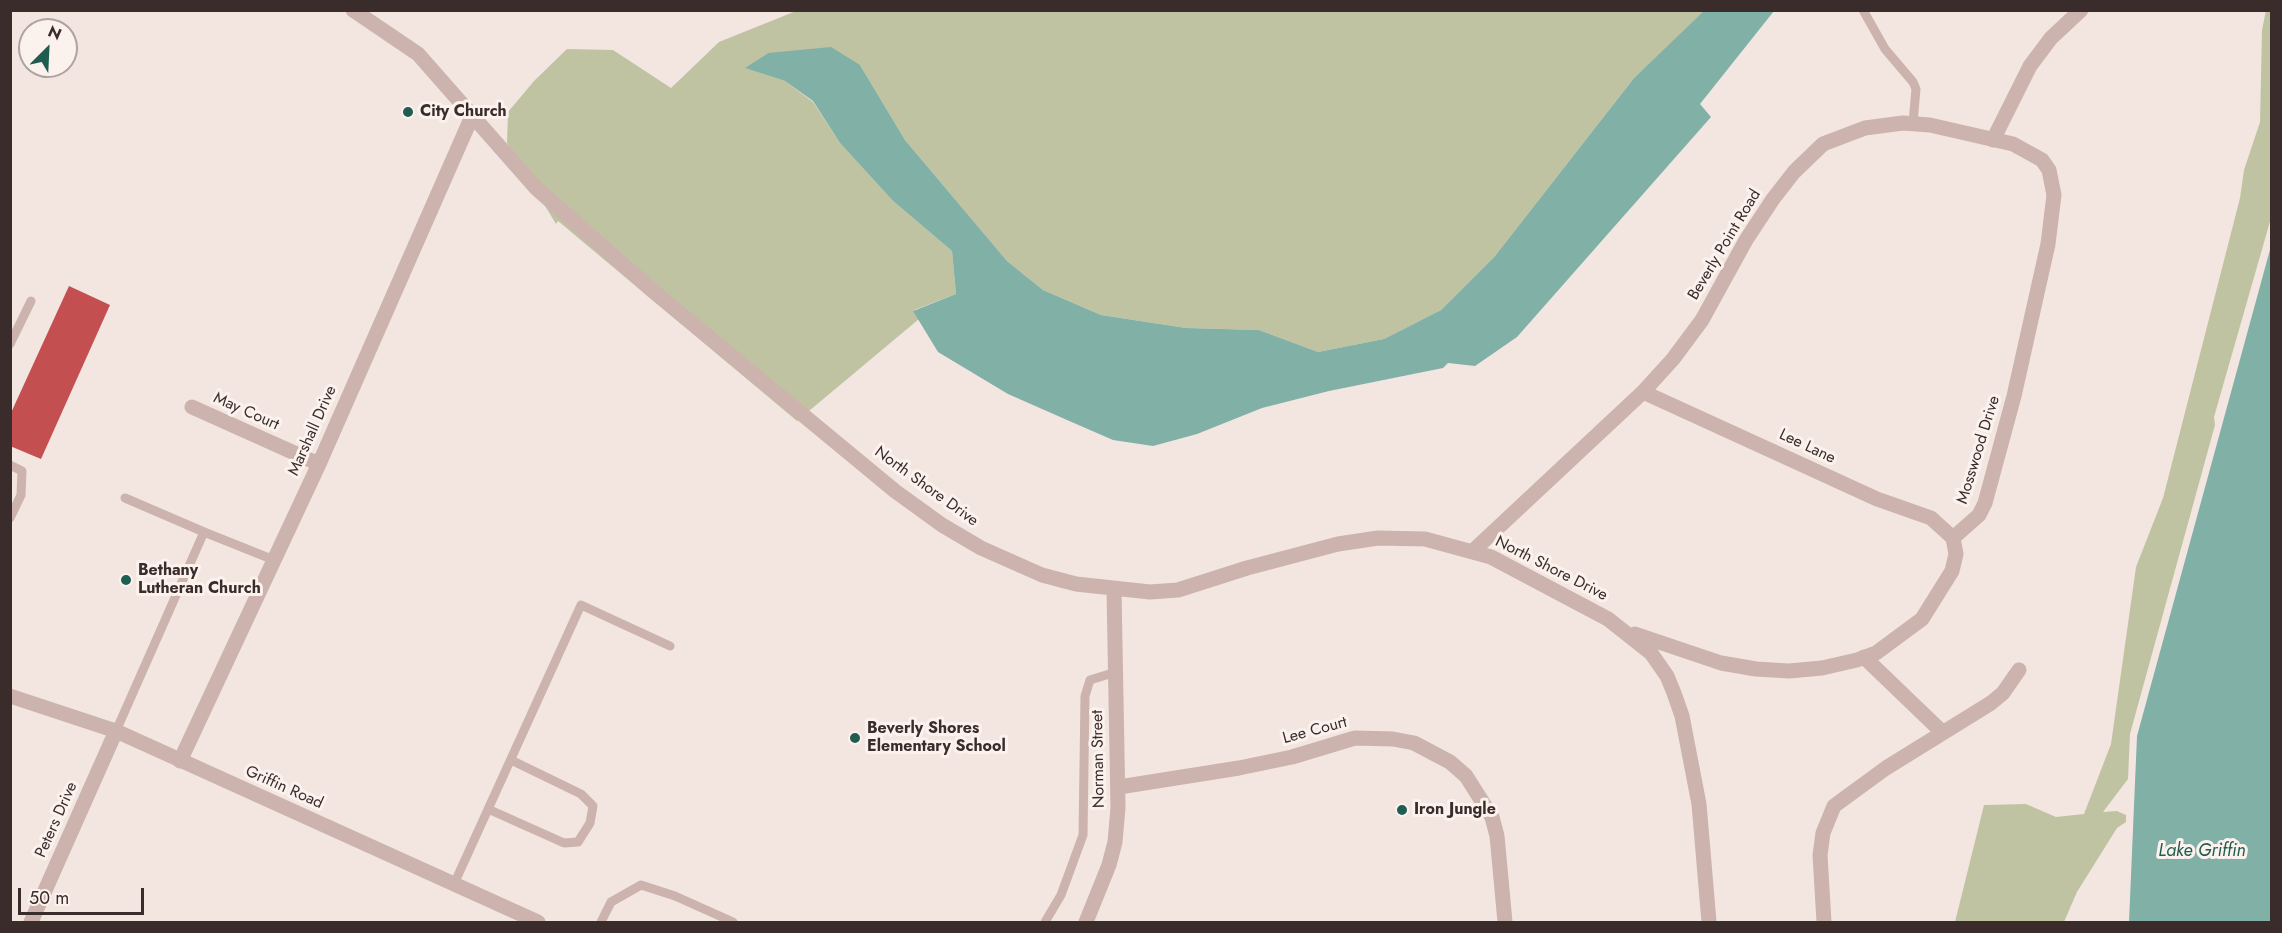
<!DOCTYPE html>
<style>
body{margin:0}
#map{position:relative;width:2282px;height:933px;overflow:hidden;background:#f3e6e1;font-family:Jost,sans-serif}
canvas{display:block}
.frame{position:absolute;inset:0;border:12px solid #3a2c2b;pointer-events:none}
.north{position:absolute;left:18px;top:18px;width:60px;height:60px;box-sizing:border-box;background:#fbf2ee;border:2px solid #aea3a0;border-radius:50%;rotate:24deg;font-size:16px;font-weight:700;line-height:24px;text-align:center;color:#3a2c2b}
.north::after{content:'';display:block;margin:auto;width:21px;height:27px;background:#215c50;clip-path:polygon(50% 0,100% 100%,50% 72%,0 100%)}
.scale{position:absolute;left:18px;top:888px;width:126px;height:27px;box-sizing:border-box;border:3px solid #3a2c2b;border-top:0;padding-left:8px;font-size:18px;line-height:21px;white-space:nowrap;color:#3a2c2b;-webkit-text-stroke:4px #fbf2ee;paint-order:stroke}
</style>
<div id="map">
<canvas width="2282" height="933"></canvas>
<div class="frame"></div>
<div class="north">N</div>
<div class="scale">50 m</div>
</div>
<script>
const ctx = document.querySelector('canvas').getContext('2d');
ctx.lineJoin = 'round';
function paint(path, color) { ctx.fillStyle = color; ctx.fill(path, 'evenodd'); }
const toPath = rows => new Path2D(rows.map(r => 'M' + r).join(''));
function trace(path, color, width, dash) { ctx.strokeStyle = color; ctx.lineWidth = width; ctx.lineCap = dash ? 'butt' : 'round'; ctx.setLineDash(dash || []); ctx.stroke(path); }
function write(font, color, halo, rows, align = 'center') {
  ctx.font = font + ' Jost,sans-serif'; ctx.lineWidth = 6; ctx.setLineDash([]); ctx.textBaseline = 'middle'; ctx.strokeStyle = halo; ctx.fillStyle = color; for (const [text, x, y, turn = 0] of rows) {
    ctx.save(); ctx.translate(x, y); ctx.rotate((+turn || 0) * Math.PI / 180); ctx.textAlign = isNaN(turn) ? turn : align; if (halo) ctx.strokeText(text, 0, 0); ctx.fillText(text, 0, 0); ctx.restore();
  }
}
paint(toPath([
 [2266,10,2272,11,2271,218,2214,417,2215,425,2130,734,2128,779,2103,812,2117,811,2126,815,2126,822,2117,828,2077,892,2064,922,1955,922,1984,805,2026,804,2056,817,2084,814,2111,744,2136,567,2163,498,2240,198,2244,170,2260,122,2262,30],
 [796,11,1705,11,1634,78,1495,256,1441,310,1384,339,1318,352,1259,330,1186,328,1101,315,1043,290,1007,261,905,140,860,65,768,53,746,68,785,81,813,102,840,143,893,201,952,251,956,294,914,310,919,319,797,421,558,221,556,224,507,143,508,112,534,81,567,49,613,50,671,88,719,42]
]), '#c0c3a1');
paint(toPath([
 [1705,10,1774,11,1700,104,1711,117,1517,337,1475,366,1448,363,1443,368,1329,391,1262,408,1197,434,1153,446,1113,440,1067,420,1008,394,938,352,913,311,956,294,952,251,893,201,840,143,813,101,785,81,745,68,768,53,831,47,860,65,905,140,1007,261,1043,290,1101,315,1186,328,1259,330,1318,352,1384,339,1441,310,1495,256,1634,78],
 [2271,246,2271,922,2129,922,2137,736]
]), '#80b0a6');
paint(toPath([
 [69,286,110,305,41,459,10,446,10,415]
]), '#c44f51');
trace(toPath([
 [1863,10,1885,49,1913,82,1916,89,1913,123],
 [10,344,31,301],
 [10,465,22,471,21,495,10,518],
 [125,498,204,532],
 [116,731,204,532,274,560],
 [488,809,564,843,578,842,590,823,593,806,581,794,511,760],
 [454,884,581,605,670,646],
 [601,922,611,902,641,885,675,896,733,922],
 [1045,922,1061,895,1083,835,1085,696,1090,680,1116,672]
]), '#ccb3ad', 9);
trace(toPath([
 [353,10,418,54,536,188,653,291,895,491,942,525,981,548,1042,575,1076,584,1150,592,1178,590,1247,568,1338,544,1378,538,1425,539,1491,557,1608,619,1651,653,1667,676,1674,693,1682,716,1699,804,1709,922],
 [1993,140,2030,66,2051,38,2081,10],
 [192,407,319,464],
 [1474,550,1643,392,1673,359,1702,320,1746,240,1773,199,1794,172,1823,144,1865,128,1903,123,1930,125,2013,144,2042,160,2049,170,2054,195,2048,244,2014,396,1985,503,1979,515,1953,538],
 [1635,634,1721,663,1756,669,1789,671,1822,668,1857,660,1876,653,1922,619,1952,571,1956,554,1953,538,1931,518,1877,499,1643,392],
 [1864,657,1942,732],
 [180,761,319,464,473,114],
 [1119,787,1239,768,1292,757,1355,738,1393,739,1414,743,1450,762,1466,776,1492,817,1497,836,1505,922],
 [31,922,116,731],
 [1086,922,1109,865,1115,842,1118,808,1114,590],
 [1824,922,1820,855,1823,833,1834,806,1886,768,1991,703,2003,693,2019,670]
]), '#ccb3ad', 15);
trace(toPath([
 [10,696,116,731,538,922]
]), '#ccb3ad', 15);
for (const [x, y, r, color] of [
 [408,112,6,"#215c50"],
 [126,580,6,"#215c50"],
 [855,738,6,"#215c50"],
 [1402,810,6,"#215c50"]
]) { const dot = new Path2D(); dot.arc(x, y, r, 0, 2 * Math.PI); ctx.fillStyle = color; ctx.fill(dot); trace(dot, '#fbf2ee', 2); }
write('bold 16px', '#3a2c2b', '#fbf2ee', [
 ["City Church",420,112],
 ["Bethany",138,571],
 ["Lutheran Church",138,589],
 ["Beverly Shores",867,729],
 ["Elementary School",867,747],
 ["Iron Jungle",1414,810]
], 'left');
write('16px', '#3a2c2b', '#fbf2ee', [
 ["Beverly Point Road",1725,245,-59],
 ["May Court",246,412,24],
 ["Marshall Drive",313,431,-66],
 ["Lee Lane",1807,447,25],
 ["Mosswood Drive",1979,450,-73],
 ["North Shore Drive",926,487,36],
 ["North Shore Drive",1551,569,27],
 ["Lee Court",1315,731,-15],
 ["Norman Street",1099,759,-91],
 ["Griffin Road",284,788,24],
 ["Peters Drive",57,820,-66]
]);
write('italic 18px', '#215c50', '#fbf2ee', [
 ["Lake Griffin",2202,852]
]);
</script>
